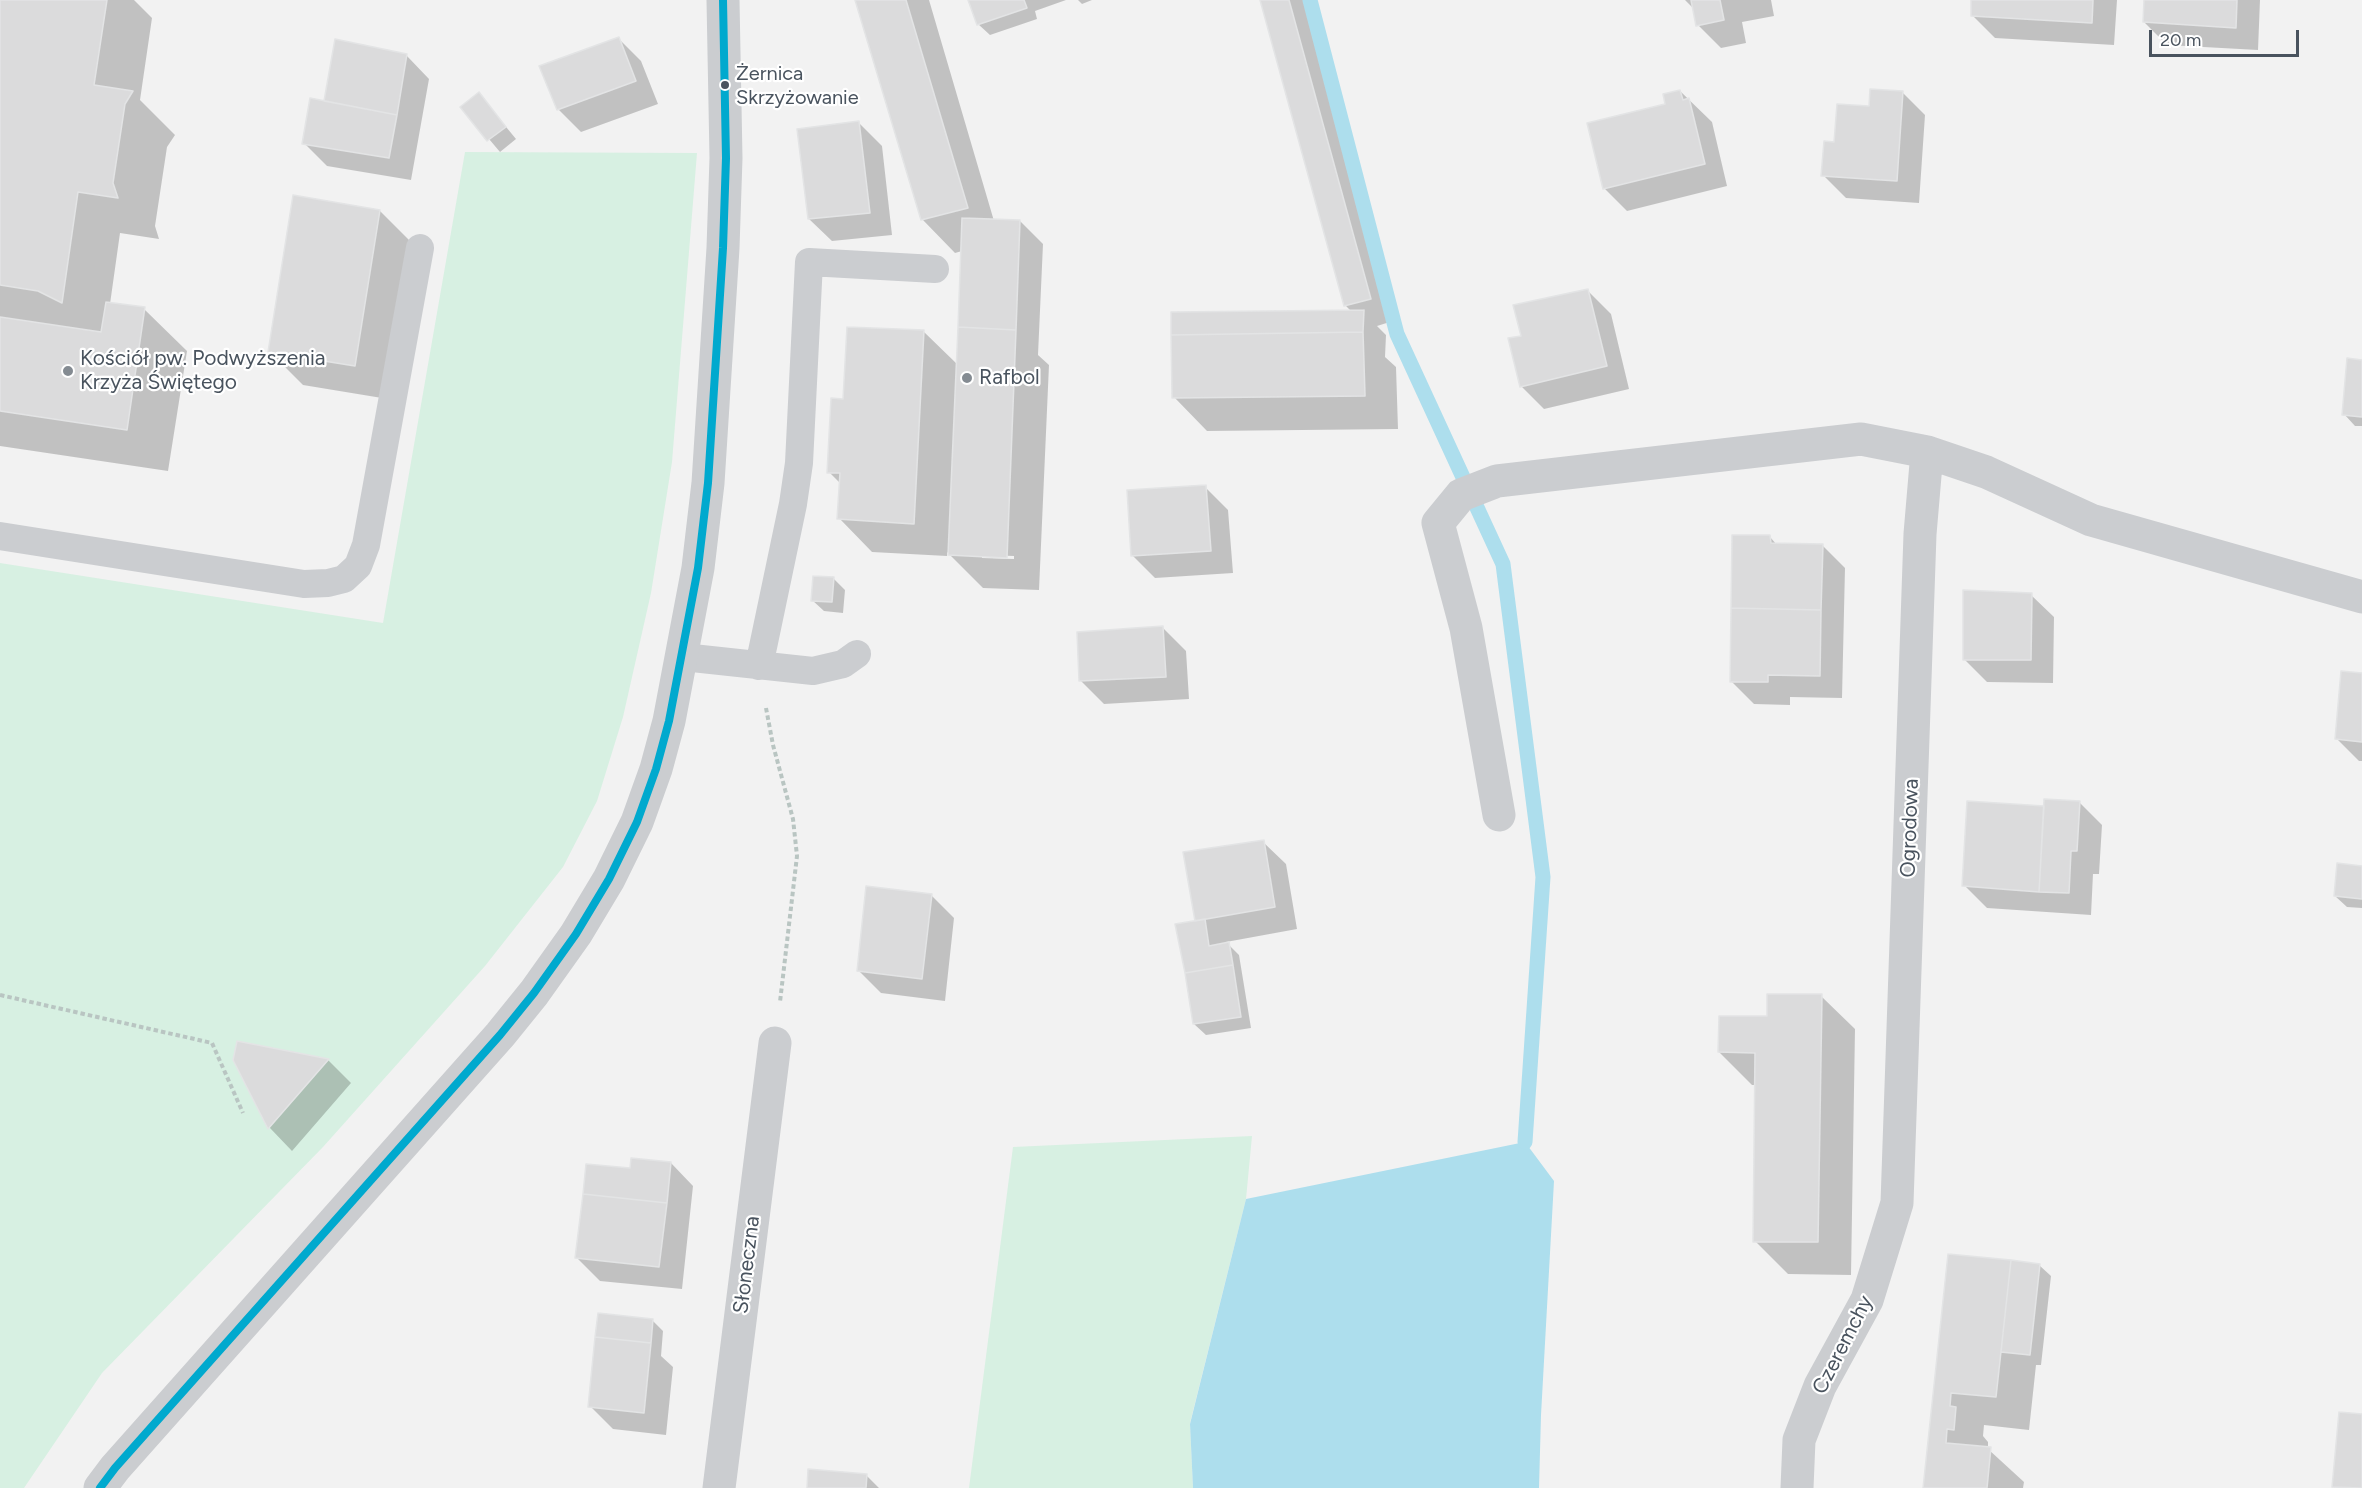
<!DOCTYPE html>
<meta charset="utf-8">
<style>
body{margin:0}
#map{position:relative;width:2362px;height:1488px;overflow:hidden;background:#f2f2f2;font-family:Figtree,sans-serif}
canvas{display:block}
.scale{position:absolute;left:2149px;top:30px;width:150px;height:27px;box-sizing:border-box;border:3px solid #49535e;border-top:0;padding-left:8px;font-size:18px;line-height:21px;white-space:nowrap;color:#49535e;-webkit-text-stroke:4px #fff;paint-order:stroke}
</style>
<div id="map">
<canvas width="2362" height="1488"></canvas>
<div class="scale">20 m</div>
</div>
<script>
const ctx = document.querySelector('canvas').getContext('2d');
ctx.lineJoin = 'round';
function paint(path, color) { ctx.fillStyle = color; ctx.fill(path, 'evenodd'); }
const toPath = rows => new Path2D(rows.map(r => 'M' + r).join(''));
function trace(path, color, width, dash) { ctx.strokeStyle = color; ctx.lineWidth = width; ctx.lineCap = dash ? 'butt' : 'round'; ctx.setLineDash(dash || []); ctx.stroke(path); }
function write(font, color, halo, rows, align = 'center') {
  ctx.font = font + ' Figtree,sans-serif'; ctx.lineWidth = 4.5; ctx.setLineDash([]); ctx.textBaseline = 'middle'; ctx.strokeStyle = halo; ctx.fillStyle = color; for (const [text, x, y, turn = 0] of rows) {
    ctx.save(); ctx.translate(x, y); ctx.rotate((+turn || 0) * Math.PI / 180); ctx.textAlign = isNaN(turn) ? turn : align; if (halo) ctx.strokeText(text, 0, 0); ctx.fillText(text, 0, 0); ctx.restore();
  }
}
paint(toPath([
 [465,152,697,153,672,462,651,593,623,717,597,801,563,867,485,966,323,1147,102,1373,24,1488,0,1488,0,563,383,623],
 [1252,1136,1246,1199,1190,1423,1193,1488,969,1488,1013,1147]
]), '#d7f0e2');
paint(toPath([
 [1525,1142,1554,1181,1541,1415,1539,1488,1193,1488,1190,1424,1246,1199]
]), '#addeed');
paint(toPath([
 [0,0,134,0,152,18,140,100,175,135,167,147,155,226,159,239,120,233,110,304,144,309,187,351,168,471,0,446],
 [856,0,929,0,994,221,1020,221,1043,244,1038,355,1049,365,1039,590,983,588,947,552,947,556,872,552,839,518,841,484,829,472,844,400,923,331,958,365,962,251,955,253,922,219],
 [982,555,1014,556,1014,559,982,558],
 [969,0,1066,0,1035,11,1037,19,990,35,978,24],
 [1078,0,1092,0,1082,4],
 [1261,0,1304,0,1393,321,1377,326,1386,335,1385,357,1396,367,1398,429,1207,431,1174,397,1352,312,1345,305],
 [1685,0,1771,0,1774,16,1742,22,1746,43,1721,48,1698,25,1695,10],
 [1973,0,2117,0,2114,45,1995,38,1972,15],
 [2146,0,2260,0,2258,50,2167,45,2144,22],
 [618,38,641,61,658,104,581,132,558,109],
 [407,56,429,79,411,180,327,166,304,143,325,103],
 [1680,91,1712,122,1727,186,1627,211,1604,188],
 [1902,92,1925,115,1919,203,1846,198,1823,175,1835,143],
 [479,94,516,139,500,152,462,107],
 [859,123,882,146,892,235,832,241,809,219],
 [380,211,413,244,388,399,303,385,270,352],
 [1588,291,1611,314,1629,389,1544,409,1521,386],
 [2362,361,2362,426,2355,426,2344,414],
 [1205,487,1228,510,1233,573,1155,578,1132,555],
 [1770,537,1777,545,1822,545,1845,568,1842,698,1790,697,1790,705,1754,704,1731,681],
 [834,579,845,590,843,613,824,611,812,600],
 [2031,595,2054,617,2053,683,1987,682,1964,659],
 [1163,628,1186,651,1189,699,1104,704,1081,681],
 [2362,674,2362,761,2359,761,2336,738],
 [2079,802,2102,825,2099,874,2093,874,2091,915,1987,908,1964,885,2046,807],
 [1263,842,1286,864,1297,929,1226,942,1239,955,1251,1028,1206,1035,1194,1024,1197,922],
 [2362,867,2362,908,2347,907,2335,896],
 [931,895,954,918,945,1001,881,993,858,970],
 [1821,996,1855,1029,1851,1275,1788,1274,1755,1241,1756,1085,1752,1085,1719,1052],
 [238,1043,328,1060,351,1083,292,1151,270,1128,235,1060],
 [671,1163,693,1186,682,1289,600,1281,577,1258,632,1170],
 [1950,1255,2039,1265,2051,1276,2041,1365,2036,1365,2029,1430,1984,1425,1983,1436,1988,1442,1988,1449,2024,1482,2023,1488,1924,1488],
 [652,1320,663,1331,661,1356,673,1367,666,1435,613,1429,590,1406],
 [866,1475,879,1488,808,1488]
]), '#0003');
trace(toPath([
 [1310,0,1397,334,1503,564,1543,877,1525,1142]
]), '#addeed', 15);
const building = toPath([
 [0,0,107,0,94,85,133,91,125,104,113,183,118,198,78,192,62,303,38,291,0,285,0,0],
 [855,0,906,0,968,208,921,220,855,0],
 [968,0,1024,0,1027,8,977,25,968,0],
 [1260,0,1289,0,1371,299,1344,306,1260,0],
 [1691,0,1720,0,1724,20,1696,26,1691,0],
 [1971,0,2093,0,2092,23,1971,16,1971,0],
 [2144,0,2237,0,2236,28,2143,22,2144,0],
 [619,37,636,81,557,110,539,66,619,37],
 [335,39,407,54,397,115,324,101,335,39],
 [1870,89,1903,91,1897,181,1821,176,1824,141,1834,142,1837,104,1869,106,1870,89],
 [1680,90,1683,100,1689,98,1705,164,1603,189,1587,123,1665,104,1663,94,1680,90],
 [479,92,506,127,487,141,460,107,479,92],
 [310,98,397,115,389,158,302,144,310,98],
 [859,121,870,213,808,219,797,129,859,121],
 [293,195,380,210,355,366,268,352,293,195],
 [962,218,1020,220,1016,330,958,327,962,218],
 [1588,289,1607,366,1520,387,1508,338,1521,336,1513,305,1588,289],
 [106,302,145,307,127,430,0,411,0,317,101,332,106,302],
 [1364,310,1363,332,1171,335,1171,312,1364,310],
 [847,327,924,330,914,524,837,519,840,473,827,473,831,398,843,399,847,327],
 [958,327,1016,330,1007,558,948,555,958,327],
 [1363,332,1365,396,1172,398,1171,335,1363,332],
 [2347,358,2362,360,2362,417,2342,415,2347,358],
 [1206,485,1211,551,1131,556,1127,490,1206,485],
 [1732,535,1770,535,1771,543,1823,544,1821,610,1731,608,1732,535],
 [813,576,834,577,832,602,811,601,813,576],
 [1963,590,2032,593,2031,660,1963,660,1963,590],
 [1731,608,1821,610,1820,676,1768,675,1768,682,1730,682,1731,608],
 [1163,626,1166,677,1079,681,1077,632,1163,626],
 [2341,671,2362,673,2362,742,2335,739,2341,671],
 [2044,799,2080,801,2077,851,2071,851,2069,893,2039,892,2044,799],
 [1967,801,2044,806,2039,892,1962,886,1967,801],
 [1264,840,1275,907,1195,921,1183,852,1264,840],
 [2337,863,2362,866,2362,899,2334,896,2337,863],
 [866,886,932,894,922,979,857,971,866,886],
 [1205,919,1209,946,1229,942,1233,965,1185,973,1175,924,1205,919],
 [1233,965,1241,1017,1193,1024,1185,973,1233,965],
 [1767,994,1822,994,1818,1242,1753,1242,1755,1053,1718,1052,1719,1016,1767,1016,1767,994],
 [237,1041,329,1059,268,1129,233,1060,237,1041],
 [631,1158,671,1162,667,1203,583,1194,586,1164,630,1168,631,1158],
 [583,1194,667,1203,659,1267,575,1258,583,1194],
 [1948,1254,2011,1260,1996,1397,1951,1393,1950,1406,1956,1407,1954,1430,1947,1429,1946,1443,1991,1447,1987,1488,1923,1488,1948,1254],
 [2011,1260,2040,1264,2030,1355,2001,1352,2011,1260],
 [598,1313,653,1319,651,1343,595,1337,598,1313],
 [595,1337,651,1343,644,1413,588,1407,595,1337],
 [2339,1412,2362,1414,2362,1488,2332,1487,2339,1412],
 [808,1469,867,1474,866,1488,807,1488,808,1469]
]);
paint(building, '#dbdbdc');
trace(building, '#e3e4e5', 1.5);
trace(toPath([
 [766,708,773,745,793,819,797,856,780,1002],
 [0,995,212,1043,243,1113]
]), '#b9c5c2', 4, [4.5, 3]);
trace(toPath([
 [0,536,304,584,328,583,344,579,358,566,366,545,420,248],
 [683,657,813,671,843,664,857,654],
 [759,666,793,504,799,463,809,262,935,269]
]), '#cbcdd0', 28);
trace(toPath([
 [1499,815,1466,628,1438,523,1461,495,1497,481,1861,439,1927,452,1986,472,2091,520,2362,597],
 [719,1488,775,1043],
 [1797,1488,1799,1440,1820,1386,1867,1300,1897,1203,1920,534,1927,452]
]), '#cbcdd0', 33);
trace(toPath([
 [100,1488,115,1468,500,1035,534,993,576,934,609,879,637,822,656,769,669,721,698,568,708,483,723,248,726,158,723,0]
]), '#cbcdd0', 33);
trace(toPath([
 [100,1488,115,1468,500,1035,534,993,576,934,609,879,637,822,656,769,669,721,698,568,708,483,723,248,726,158,723,0]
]), '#00a9ce', 8);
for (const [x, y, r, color] of [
 [725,85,5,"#49535e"],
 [68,371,6,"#848b92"],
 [967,378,6,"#848b92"]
]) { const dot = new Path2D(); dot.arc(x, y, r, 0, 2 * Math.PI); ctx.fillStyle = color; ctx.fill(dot); trace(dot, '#fff', 2); }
write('20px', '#49535e', '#fff', [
 ["Żernica",736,74],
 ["Skrzyżowanie",736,98]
], 'left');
write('21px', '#49535e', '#fff', [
 ["Kościół pw. Podwyższenia",80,359],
 ["Krzyża Świętego",80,383],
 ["Rafbol",979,378]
], 'left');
write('21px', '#49535e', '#fff', [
 ["Ogrodowa",1910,828,-88],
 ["Słoneczna",747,1265,-83],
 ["Czeremchy",1843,1345,-63]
]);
</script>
